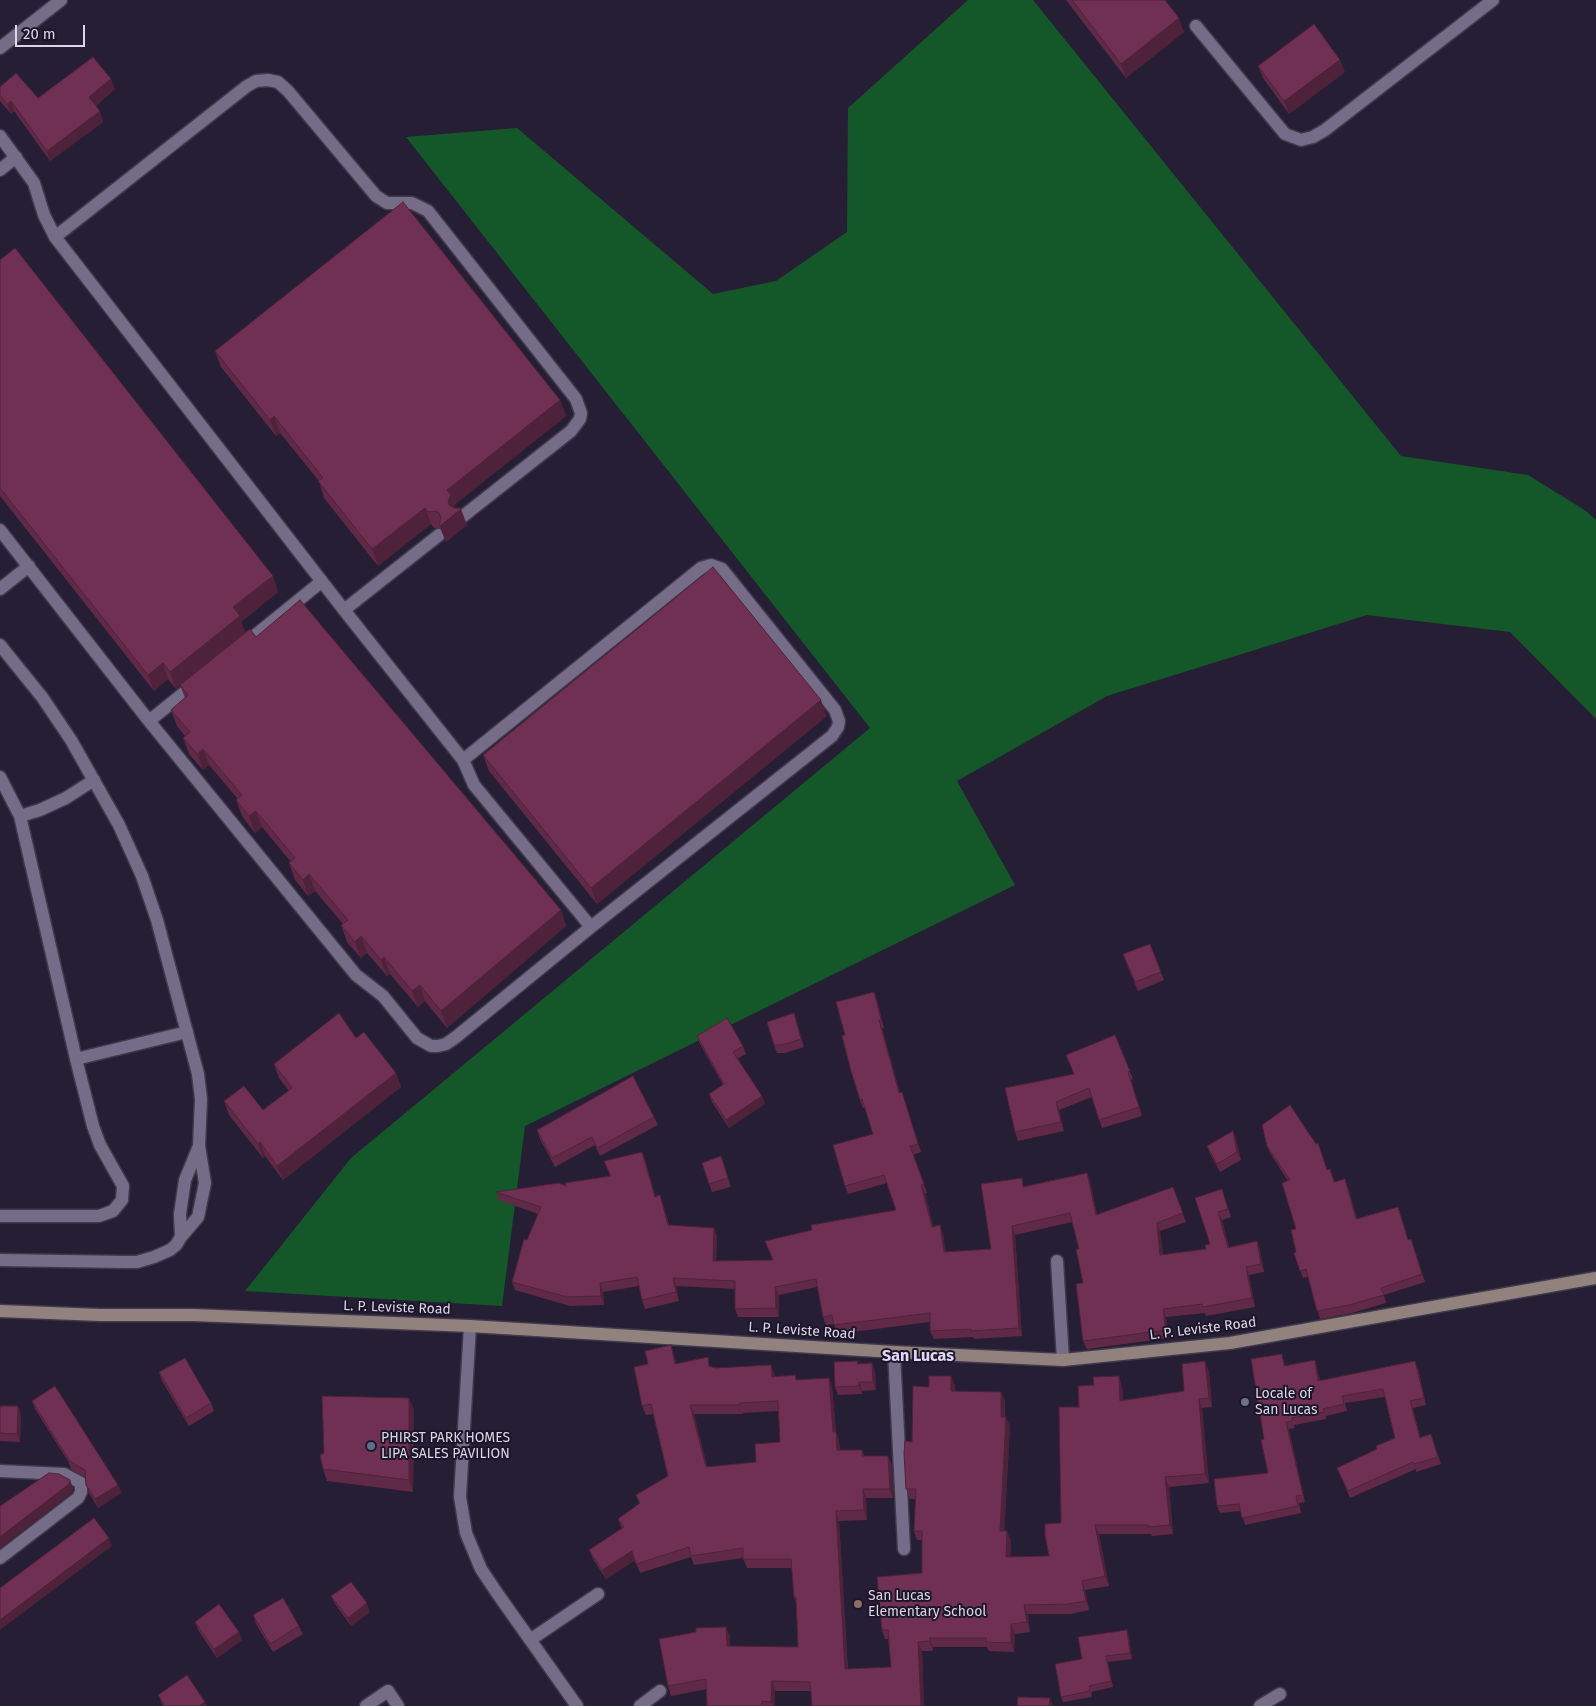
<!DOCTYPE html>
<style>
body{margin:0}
#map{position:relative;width:1596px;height:1706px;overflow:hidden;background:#261e34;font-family:"Fira Sans",sans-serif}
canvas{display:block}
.scale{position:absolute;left:15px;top:25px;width:70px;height:22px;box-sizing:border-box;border:2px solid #dad6e5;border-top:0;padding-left:6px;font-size:15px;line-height:18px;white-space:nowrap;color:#dad6e5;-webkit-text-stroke:4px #1d152a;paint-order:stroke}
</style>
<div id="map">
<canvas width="1596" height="1706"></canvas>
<div class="scale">20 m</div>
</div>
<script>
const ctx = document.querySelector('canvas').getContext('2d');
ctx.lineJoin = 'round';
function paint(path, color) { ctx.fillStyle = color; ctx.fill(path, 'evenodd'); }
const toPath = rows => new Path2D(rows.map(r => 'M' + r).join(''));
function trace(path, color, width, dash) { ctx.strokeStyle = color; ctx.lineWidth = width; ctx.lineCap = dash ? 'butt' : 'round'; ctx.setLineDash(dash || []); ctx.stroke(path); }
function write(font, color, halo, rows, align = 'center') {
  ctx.font = font + ' "Fira Sans",sans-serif'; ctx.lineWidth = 4; ctx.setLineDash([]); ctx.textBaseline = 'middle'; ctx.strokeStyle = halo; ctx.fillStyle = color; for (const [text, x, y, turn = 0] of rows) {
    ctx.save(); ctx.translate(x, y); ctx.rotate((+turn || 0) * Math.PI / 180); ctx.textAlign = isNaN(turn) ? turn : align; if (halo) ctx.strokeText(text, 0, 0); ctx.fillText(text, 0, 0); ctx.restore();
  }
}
paint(toPath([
 [968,0,1033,0,1401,456,1528,475,1586,511,1596,520,1596,719,1510,632,1367,615,1107,696,957,781,1015,885,525,1126,502,1306,245,1291,351,1158,870,728,406,137,517,128,713,294,776,281,847,232,848,108]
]), '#14582a');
const lane = toPath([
 [1196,26,1285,134,1301,140,1313,137,1325,130,1493,0],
 [0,136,34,183,44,215,55,237,344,610,463,760,474,785,591,927],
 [0,170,16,157],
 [55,237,247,86,256,81,268,80,278,82,288,91,376,196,387,203,412,203,428,211,576,399,581,413,580,419,571,431,462,517],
 [0,530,149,721,356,975,383,996,417,1038,431,1046,438,1046,446,1044,456,1037,591,927,832,736,838,727,839,721,835,710,722,569,711,565,701,568,463,760],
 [0,589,29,566],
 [344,610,439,535],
 [242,646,321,582],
 [149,721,195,684],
 [0,777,20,816,40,810,66,798,94,780],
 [20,816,76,1059,187,1032],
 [0,1216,99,1216,113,1211,122,1200,123,1186,100,1145,93,1126,76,1059],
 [1057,1261,1063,1360],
 [894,1352,904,1549]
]);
const street = toPath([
 [0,48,61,0],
 [0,645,42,697,71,740,119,825,142,876,157,920,198,1074,201,1099,199,1146,205,1183,198,1217,181,1237,176,1245,170,1250,154,1257,137,1262,125,1262,0,1260],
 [181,1237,180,1214,185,1180,199,1146],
 [470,1326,460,1497,466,1533,481,1569,497,1593,577,1706],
 [0,1471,64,1474,81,1483,81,1492,78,1498,0,1558],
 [530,1640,598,1594],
 [366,1706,388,1691,398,1706],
 [640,1706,660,1691],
 [1260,1706,1280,1694]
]);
const secondary = toPath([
 [0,1311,100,1315,193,1315,470,1326,894,1352,1063,1360,1230,1343,1596,1278]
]);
trace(lane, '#40394c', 15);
trace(street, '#40394c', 15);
trace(secondary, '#40394c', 15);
trace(lane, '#756c87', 12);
trace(street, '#756c87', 12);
trace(secondary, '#91827e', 12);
paint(toPath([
 [1066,0,1165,0,1184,32,1126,78],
 [1258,66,1345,72,1289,114,1263,78],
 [0,87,38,98,115,89,96,106,103,122,50,161,14,111,11,114,0,101],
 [0,260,273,576,278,592,241,622,245,632,256,637,561,910,566,926,447,1028,425,1001,418,1007,390,974,387,976,367,953,361,958,347,942,341,925,343,924,315,891,308,896,295,880,289,863,291,862,262,827,255,833,242,816,236,800,237,798,209,765,203,770,189,754,183,738,185,736,177,726,171,710,185,698,180,685,176,689,168,679,154,691,0,496],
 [215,351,560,400,566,416,454,505,455,508,467,525,446,542,440,528,434,528,431,524,378,566,324,498,319,481,280,433,276,436,221,367],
 [827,716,597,904,489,771,483,755],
 [1150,944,1164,980,1138,991,1126,963],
 [877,1000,884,1028,882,1028,900,1093,905,1101,921,1152,913,1155,927,1193,925,1193,933,1226,940,1225,943,1234,946,1252,991,1249,1025,1186,1087,1173,1090,1181,1097,1215,1173,1187,1186,1222,1160,1231,1163,1255,1206,1249,1210,1244,1222,1189,1231,1217,1222,1220,1229,1247,1257,1241,1260,1250,1264,1272,1249,1275,1255,1307,1206,1316,1205,1313,1166,1317,1169,1338,1087,1349,1083,1341,1083,1283,1079,1249,1072,1222,1015,1235,1022,1336,974,1339,973,1337,934,1339,930,1331,930,1322,837,1334,834,1324,826,1325,823,1317,817,1287,779,1295,779,1317,738,1317,735,1309,735,1289,676,1286,679,1301,645,1309,642,1300,639,1286,603,1292,604,1305,570,1306,515,1290,512,1282,527,1240,538,1214,499,1200,496,1192,566,1186,565,1183,610,1176,604,1161,645,1160,655,1196,660,1195,669,1225,714,1228,717,1236,716,1261,773,1260,896,1210,887,1183,848,1194,845,1186,873,1134,865,1108,863,1108,860,1100,845,1035],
 [797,1022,804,1047,785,1053,777,1053,774,1045],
 [1115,1035,1133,1079,1131,1080,1142,1116,1102,1128,1092,1097,1059,1110,1064,1131,1018,1141,1015,1132,1073,1074],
 [697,1036,743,1046,746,1054,737,1059,762,1096,765,1104,729,1128,712,1102,709,1094,723,1085,700,1044],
 [356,1038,396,1073,401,1087,283,1180,265,1156,263,1158,229,1115,224,1101,263,1110,289,1091,279,1078,274,1064],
 [654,1117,658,1125,600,1156,595,1145,555,1167,540,1139,537,1130],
 [1233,1131,1236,1139,1241,1160,1220,1172,1210,1154,1207,1146],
 [1267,1146,1327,1170,1333,1177,1334,1182,1348,1187,1357,1219,1401,1215,1408,1240,1411,1239,1425,1282,1384,1295,1386,1303,1352,1313,1320,1319,1308,1277,1303,1278,1294,1253,1296,1252,1296,1229,1288,1181,1270,1153],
 [721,1156,731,1187,712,1192,702,1163],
 [671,1345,674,1355,676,1363,775,1374,775,1377,797,1380,829,1378,832,1387,836,1432,839,1441,840,1450,862,1450,864,1456,888,1456,892,1465,893,1498,866,1498,867,1520,839,1521,848,1669,891,1667,888,1639,885,1639,882,1630,922,1573,922,1540,917,1540,914,1531,916,1499,910,1499,906,1489,912,1442,929,1387,951,1376,955,1386,955,1391,1001,1392,1005,1401,1005,1417,1010,1426,1004,1531,1011,1541,1010,1557,1049,1556,1061,1523,1079,1407,1122,1386,1123,1400,1184,1391,1209,1371,1212,1407,1202,1408,1209,1483,1169,1487,1173,1534,1152,1536,1151,1534,1099,1534,1109,1586,1085,1590,1089,1610,1071,1614,1028,1614,1030,1632,1015,1634,1014,1652,989,1651,987,1647,933,1647,933,1651,922,1651,924,1706,812,1706,811,1691,775,1691,775,1706,707,1706,707,1689,671,1696,668,1686,730,1636,730,1646,798,1647,796,1603,794,1597,792,1568,747,1568,743,1558,694,1565,691,1557,640,1573,635,1560,606,1579,593,1559,589,1550,622,1529,618,1519,639,1504,636,1495,668,1476,653,1414,646,1415,642,1406,648,1364],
 [778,1411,780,1442,756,1462,707,1467,694,1414,743,1414,743,1413],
 [1282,1354,1285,1366,1317,1368,1320,1381,1418,1368,1426,1405,1413,1408,1420,1437,1431,1434,1441,1464,1416,1472,1416,1469,1350,1498,1337,1468,1377,1449,1395,1438,1385,1397,1345,1403,1347,1411,1326,1416,1326,1419,1294,1425,1295,1428,1289,1429,1305,1502,1299,1503,1301,1513,1245,1525,1241,1511,1220,1513,1217,1506,1268,1473,1264,1439],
 [858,1361,858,1364,872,1363,875,1371,876,1390,862,1391,862,1394,838,1395,835,1387],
 [159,1372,211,1403,214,1411,189,1426,162,1381],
 [32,1401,118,1485,121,1493,98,1508,89,1493,86,1485,85,1477,71,1469,69,1463,35,1409],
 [0,1406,18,1406,21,1415,20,1442,0,1441],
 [414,1410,413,1492,327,1481,323,1469],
 [331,1596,370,1612,351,1626,335,1604],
 [253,1615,299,1626,303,1634,273,1652,256,1624],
 [195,1622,239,1632,242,1640,217,1658,198,1630],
 [1127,1630,1129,1636,1132,1659,1108,1662,1113,1687,1091,1692,1092,1697,1063,1702,1061,1697,1082,1659],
 [158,1695,205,1702,207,1706,163,1706]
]), '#602947');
paint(toPath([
 [1179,18,1184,32,1126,78,1121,64],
 [1340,60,1345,72,1289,114,1284,101],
 [111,79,115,89,93,108,89,97],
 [11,101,14,111,11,114,7,104],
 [100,111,103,122,50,161,47,151],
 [560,400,566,416,454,505,456,511,461,509,467,525,446,542,440,526,448,501,447,490],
 [274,416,280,433,276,436,270,420],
 [425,508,431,524,378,566,372,549],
 [273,576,278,592,241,622,246,633,176,689,170,672,233,607],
 [163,663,168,679,154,691,148,675],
 [821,700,827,716,597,904,591,888],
 [203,749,209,765,203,770,197,754],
 [256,811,262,827,255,833,249,816],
 [309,874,315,891,308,896,303,880],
 [561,910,566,926,447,1028,441,1011],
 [361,936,367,953,361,958,355,942],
 [384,957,390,974,387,976,381,960],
 [420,985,425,1001,418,1007,412,991],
 [874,992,877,1000,884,1028,881,1019],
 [879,1020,882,1028,902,1102,899,1093],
 [396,1073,401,1087,283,1180,277,1166],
 [762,1096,765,1104,729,1128,726,1120],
 [1056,1102,1059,1110,1064,1131,1061,1122],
 [1233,1131,1236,1139,1241,1160,1237,1152],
 [260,1142,265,1156,263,1158,258,1144],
 [642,1152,645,1160,658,1205,655,1197],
 [1087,1173,1090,1181,1099,1224,1096,1215],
 [921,1185,925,1193,935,1235,932,1227],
 [660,1195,663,1203,672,1234,668,1225],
 [1218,1212,1222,1220,1231,1256,1228,1248],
 [1157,1223,1160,1231,1164,1263,1160,1255],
 [940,1225,943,1234,947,1261,944,1252],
 [1012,1226,1015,1235,1022,1336,1019,1328],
 [714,1228,717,1236,716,1269,713,1261],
 [1257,1241,1260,1250,1264,1272,1261,1264],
 [1246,1267,1249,1275,1255,1307,1252,1298],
 [673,1278,676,1286,679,1301,676,1292],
 [600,1283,603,1292,604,1305,601,1296],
 [775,1287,779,1295,779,1317,776,1308],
 [1163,1309,1166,1317,1169,1338,1166,1330],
 [671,1345,674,1355,678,1373,675,1364],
 [1315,1360,1317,1368,1321,1388,1318,1381],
 [1205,1361,1209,1371,1212,1407,1209,1398],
 [1415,1361,1418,1368,1426,1405,1424,1398],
 [872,1363,875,1371,876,1390,873,1382],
 [771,1365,775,1374,776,1387,772,1377],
 [951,1376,955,1386,954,1400,951,1391],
 [1119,1376,1122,1386,1123,1410,1120,1401],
 [829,1378,832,1387,836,1432,839,1441,840,1459,837,1450,833,1432],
 [859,1382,862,1391,862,1394,859,1386],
 [1001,1392,1005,1401,1004,1427,1001,1417],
 [409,1398,414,1410,413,1492,409,1480],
 [1199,1399,1202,1408,1209,1483,1205,1474],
 [1410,1401,1413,1408,1422,1445,1420,1438],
 [690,1405,694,1414,710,1476,706,1467],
 [18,1406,21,1415,20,1442,17,1434],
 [1006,1417,1010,1426,1004,1540,1000,1531],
 [1286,1422,1289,1429,1305,1502,1303,1495],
 [888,1456,892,1465,893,1498,890,1489],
 [1165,1477,1169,1487,1173,1534,1170,1525],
 [70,1480,73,1488,72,1493,0,1548,0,1537],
 [118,1485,121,1493,98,1508,95,1499],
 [863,1489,866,1498,867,1520,864,1510],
 [836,1511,839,1521,848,1678,845,1669],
 [1095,1525,1099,1534,1109,1586,1105,1576],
 [1007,1531,1011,1541,1010,1566,1006,1557],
 [109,1538,112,1546,0,1630,0,1620],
 [632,1551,636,1560,606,1579,602,1570],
 [1082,1581,1085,1590,1089,1610,1086,1601],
 [367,1603,370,1612,351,1626,348,1618],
 [1024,1605,1028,1614,1030,1632,1027,1622],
 [1011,1624,1015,1634,1014,1652,1011,1643],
 [726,1627,730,1636,730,1655,727,1646],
 [1127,1630,1129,1636,1132,1659,1130,1653],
 [239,1632,242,1640,217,1658,214,1649],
 [929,1638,933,1647,933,1651,930,1641],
 [918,1642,922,1651,924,1706,921,1706],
 [1106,1656,1108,1662,1113,1687,1111,1681],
 [772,1681,775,1691,775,1706,773,1706,771,1702],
 [1050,1698,1053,1706,1049,1706],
 [205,1702,207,1706,199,1706]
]), '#4e223a');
const building = toPath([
 [1072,0,1165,0,1179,18,1121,64,1072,0],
 [1314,24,1340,60,1284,101,1258,66,1314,24],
 [93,57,111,79,89,97,100,111,47,151,11,101,7,104,0,95,0,87,16,73,38,98,93,57],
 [403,202,560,400,447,490,451,495,448,501,449,505,454,508,460,508,461,509,440,526,439,525,441,518,439,513,436,511,428,512,425,508,372,549,318,481,323,478,274,416,270,420,215,351,403,202],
 [15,248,273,576,233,607,240,616,170,672,163,663,148,675,0,488,0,260,15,248],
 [713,567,821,700,591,888,483,755,713,567],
 [300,600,561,910,441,1011,420,985,412,991,384,957,381,960,361,936,355,942,341,925,348,920,309,874,303,880,289,863,295,858,256,811,249,816,236,800,242,795,203,749,197,754,183,738,190,732,171,710,188,695,180,685,250,629,256,637,300,600],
 [1150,944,1161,972,1135,982,1123,954,1150,944],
 [874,992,881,1019,879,1020,899,1093,902,1092,918,1144,910,1146,924,1184,921,1185,932,1227,940,1225,944,1252,991,1249,981,1184,1022,1178,1023,1187,1087,1173,1096,1215,1173,1187,1183,1213,1157,1223,1160,1255,1206,1249,1205,1245,1210,1244,1195,1198,1222,1189,1228,1209,1218,1212,1228,1248,1257,1241,1261,1264,1246,1267,1252,1298,1203,1307,1202,1304,1163,1309,1166,1330,1083,1341,1076,1284,1083,1283,1076,1249,1079,1249,1070,1213,1012,1226,1019,1328,971,1331,971,1329,930,1331,930,1313,834,1325,832,1315,823,1317,816,1279,775,1287,776,1308,735,1309,735,1281,673,1278,676,1292,642,1300,637,1277,600,1283,601,1296,567,1297,512,1282,524,1239,527,1240,541,1207,496,1192,559,1183,566,1186,565,1183,611,1176,604,1161,642,1152,655,1197,660,1195,668,1225,714,1228,713,1261,773,1260,765,1241,812,1230,811,1225,896,1210,884,1175,845,1186,833,1145,873,1134,862,1099,860,1100,851,1071,842,1036,845,1035,836,1002,874,992],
 [339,1013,356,1038,364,1032,396,1073,277,1166,260,1142,258,1144,224,1101,244,1086,263,1110,292,1088,274,1064,339,1013],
 [794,1013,801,1039,782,1045,774,1045,767,1022,794,1013],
 [727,1018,743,1046,733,1052,762,1096,726,1120,709,1094,724,1084,697,1036,727,1018],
 [1115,1035,1130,1071,1128,1072,1139,1107,1099,1120,1089,1088,1056,1102,1061,1122,1015,1132,1005,1088,1074,1074,1066,1055,1115,1035],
 [633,1076,654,1117,597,1148,592,1137,552,1158,537,1130,633,1076],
 [1290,1105,1316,1144,1318,1143,1327,1170,1330,1169,1334,1182,1345,1179,1356,1219,1398,1207,1408,1240,1411,1239,1422,1274,1381,1288,1384,1295,1349,1305,1317,1311,1306,1269,1300,1271,1294,1253,1296,1252,1291,1230,1296,1229,1282,1183,1290,1180,1267,1146,1262,1125,1290,1105],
 [1233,1131,1237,1152,1217,1164,1207,1146,1233,1131],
 [721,1156,728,1178,709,1184,702,1163,721,1156],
 [671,1345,675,1364,708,1357,709,1366,715,1368,771,1365,772,1377,795,1375,796,1380,829,1378,833,1432,836,1432,837,1450,862,1450,862,1456,888,1456,890,1489,863,1489,864,1510,836,1511,845,1669,891,1667,888,1630,882,1630,877,1577,922,1573,922,1531,914,1531,916,1489,906,1489,904,1453,905,1441,912,1442,913,1386,929,1387,929,1376,951,1376,951,1391,1001,1392,1001,1417,1006,1417,1000,1531,1007,1531,1006,1557,1049,1556,1045,1535,1045,1524,1061,1523,1059,1407,1079,1407,1078,1386,1094,1385,1093,1377,1119,1376,1120,1401,1184,1391,1182,1364,1205,1361,1209,1398,1199,1399,1205,1474,1165,1477,1170,1525,1148,1527,1148,1525,1095,1525,1105,1576,1082,1581,1086,1601,1068,1604,1024,1605,1027,1622,1011,1624,1011,1643,986,1642,986,1638,929,1638,930,1641,918,1642,921,1706,812,1706,810,1682,772,1681,771,1702,762,1701,762,1706,707,1706,706,1679,668,1686,659,1639,696,1632,696,1628,726,1627,727,1646,798,1647,796,1597,794,1597,791,1559,743,1559,743,1548,691,1556,689,1547,636,1564,632,1551,602,1570,589,1550,624,1527,618,1519,640,1503,636,1495,668,1476,651,1404,642,1406,634,1367,648,1364,645,1351,671,1345],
 [778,1401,780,1442,755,1444,756,1462,706,1467,690,1405,740,1405,740,1403,778,1401],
 [1282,1354,1284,1366,1315,1360,1318,1381,1415,1361,1424,1398,1410,1401,1420,1438,1431,1434,1438,1457,1414,1464,1413,1462,1348,1491,1337,1468,1377,1449,1376,1446,1395,1438,1383,1389,1342,1396,1344,1404,1323,1409,1324,1412,1292,1418,1292,1421,1286,1422,1303,1495,1296,1496,1298,1506,1242,1518,1239,1504,1217,1506,1214,1479,1268,1473,1261,1440,1264,1439,1251,1359,1282,1354],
 [185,1358,211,1403,186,1418,159,1372,185,1358],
 [858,1361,857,1364,872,1363,873,1382,859,1382,859,1386,835,1387,834,1362,858,1361],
 [55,1386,118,1485,95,1499,86,1485,85,1470,68,1460,69,1460,32,1401,55,1386],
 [322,1396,409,1398,409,1480,323,1469,320,1455,324,1453,322,1396],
 [0,1406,18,1406,17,1434,0,1433,0,1406],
 [49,1473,59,1474,70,1480,69,1484,0,1537,0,1506,49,1473],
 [94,1518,109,1538,0,1620,0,1588,94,1518],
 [351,1582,367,1603,348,1618,331,1596,351,1582],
 [283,1598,299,1626,270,1644,253,1615,283,1598],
 [219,1604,239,1632,214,1649,195,1622,219,1604],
 [1127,1630,1130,1653,1106,1656,1111,1681,1089,1686,1090,1691,1061,1697,1055,1664,1082,1659,1078,1637,1127,1630],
 [187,1675,205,1702,199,1706,165,1706,158,1695,187,1675],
 [1018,1697,1050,1698,1049,1706,1017,1706,1018,1697]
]);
paint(building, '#703053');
trace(building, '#4e223a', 1);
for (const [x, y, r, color] of [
 [1245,1402,5,"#6b7280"],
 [371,1446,5,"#5c6f8a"],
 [858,1604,5,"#8d6e63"]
]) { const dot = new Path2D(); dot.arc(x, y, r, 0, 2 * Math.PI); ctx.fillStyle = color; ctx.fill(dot); trace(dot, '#1d152a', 2); }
write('14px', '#dad6e5', '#1d152a', [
 ["L. P. Leviste Road",397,1308,2],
 ["L. P. Leviste Road",1203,1329,-7],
 ["L. P. Leviste Road",802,1331,4]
]);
write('14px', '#dad6e5', '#1d152a', [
 ["Locale of",1255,1394],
 ["San Lucas",1255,1410],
 ["PHIRST PARK HOMES",381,1438],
 ["LIPA SALES PAVILION",381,1454],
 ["San Lucas",868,1596],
 ["Elementary School",868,1612]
], 'left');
write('bold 16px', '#e1d8f6', '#1d152a', [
 ["San Lucas",918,1357]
]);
</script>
